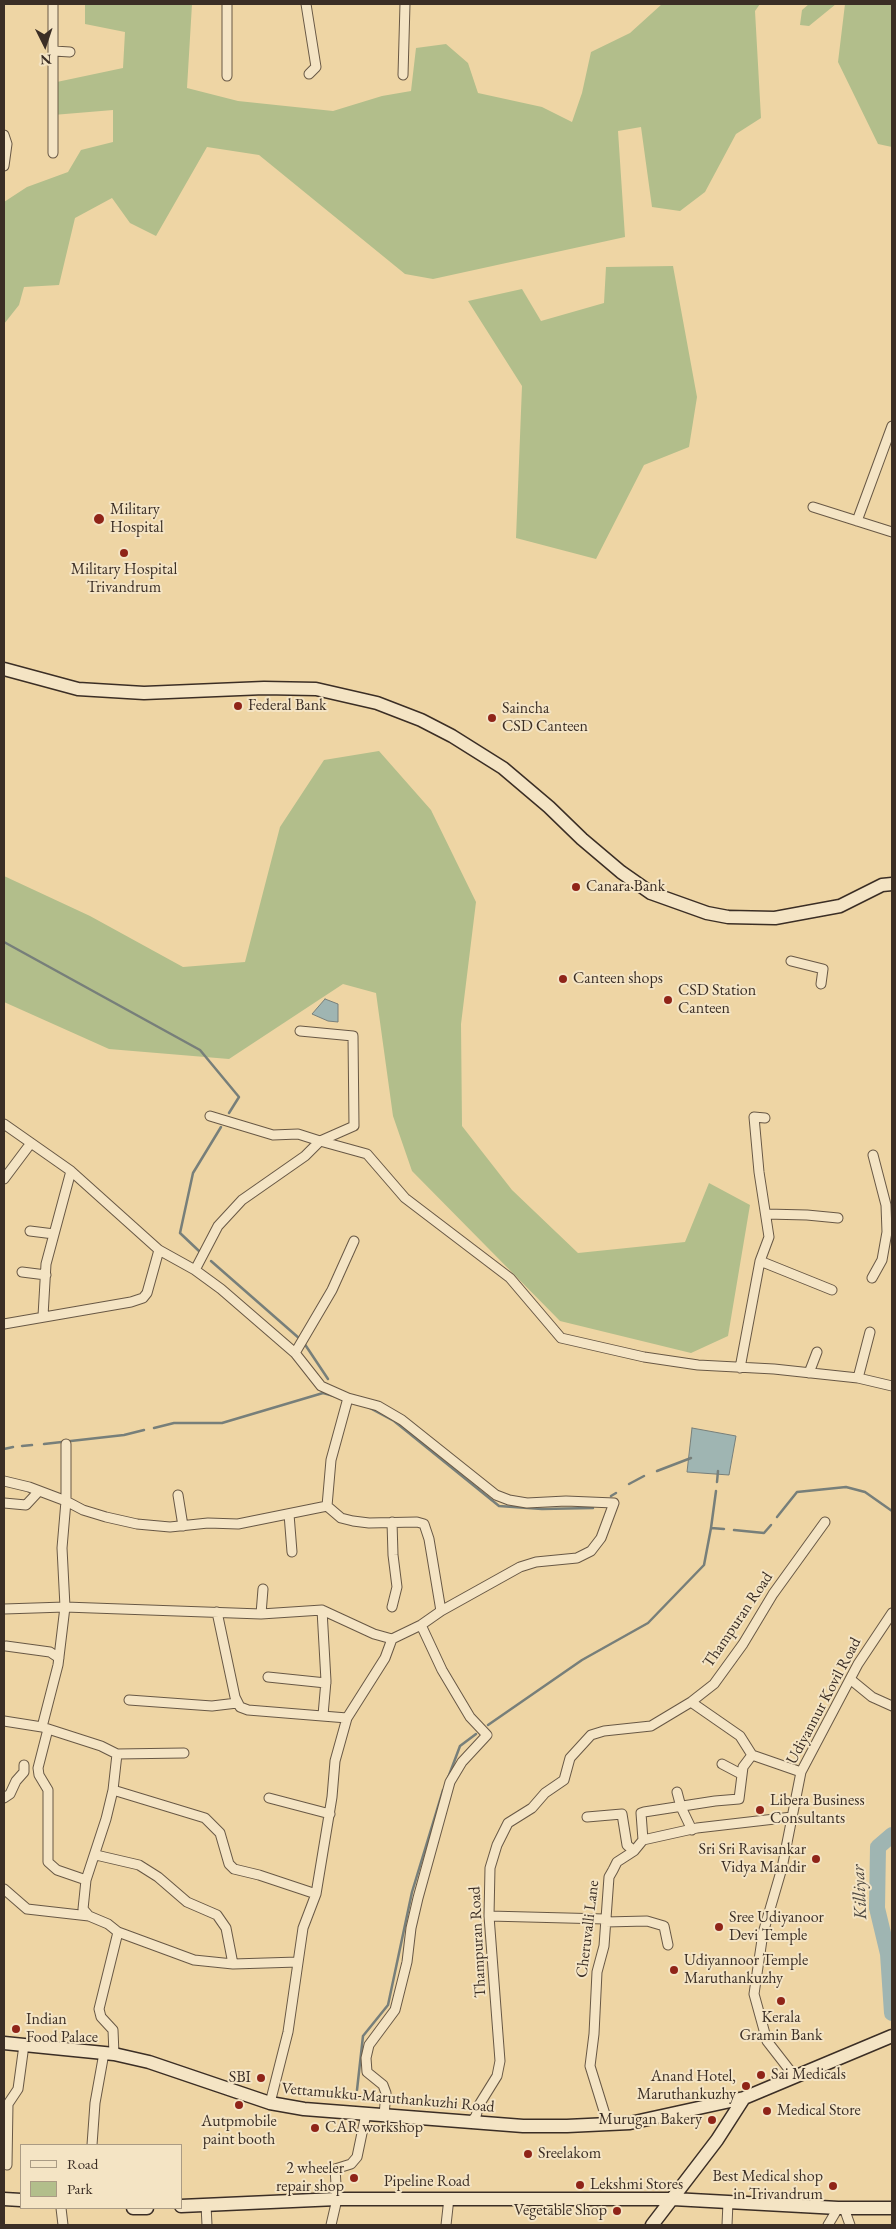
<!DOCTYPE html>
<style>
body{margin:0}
#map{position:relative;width:896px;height:2229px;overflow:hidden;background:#eed5a4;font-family:"EB Garamond",serif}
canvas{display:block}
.frame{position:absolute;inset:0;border:5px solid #3b2e25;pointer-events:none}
.legend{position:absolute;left:20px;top:2144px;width:162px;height:65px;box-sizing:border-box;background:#f4e4c4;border:1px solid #aa9b84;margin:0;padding:6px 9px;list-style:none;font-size:15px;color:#3b2e25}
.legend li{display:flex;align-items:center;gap:10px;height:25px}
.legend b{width:25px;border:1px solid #aa9b84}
.north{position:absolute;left:20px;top:20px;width:50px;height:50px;-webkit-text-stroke:4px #f4e4c4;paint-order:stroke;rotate:176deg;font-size:14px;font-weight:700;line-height:20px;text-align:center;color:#3b2e25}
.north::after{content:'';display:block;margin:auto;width:18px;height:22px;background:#3b2e25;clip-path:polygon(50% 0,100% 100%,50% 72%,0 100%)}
</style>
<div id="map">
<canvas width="896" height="2229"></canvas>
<div class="frame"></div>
<ul class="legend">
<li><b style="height:6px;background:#f4e4c4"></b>Road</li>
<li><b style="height:14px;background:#b2be8b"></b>Park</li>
</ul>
<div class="north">N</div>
</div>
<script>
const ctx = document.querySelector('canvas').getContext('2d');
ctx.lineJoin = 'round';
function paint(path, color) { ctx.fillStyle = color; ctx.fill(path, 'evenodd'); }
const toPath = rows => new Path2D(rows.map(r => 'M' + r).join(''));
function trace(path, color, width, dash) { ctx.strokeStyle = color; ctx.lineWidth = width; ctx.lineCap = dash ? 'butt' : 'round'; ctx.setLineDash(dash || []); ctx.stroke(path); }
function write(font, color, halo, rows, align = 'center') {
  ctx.font = font + ' "EB Garamond",serif'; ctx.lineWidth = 4; ctx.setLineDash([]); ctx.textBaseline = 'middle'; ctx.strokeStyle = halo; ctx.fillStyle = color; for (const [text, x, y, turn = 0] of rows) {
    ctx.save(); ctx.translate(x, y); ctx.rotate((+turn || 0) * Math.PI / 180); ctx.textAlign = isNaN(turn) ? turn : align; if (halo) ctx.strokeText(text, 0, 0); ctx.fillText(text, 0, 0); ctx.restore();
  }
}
paint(toPath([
 [85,4,192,4,187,88,238,101,333,111,382,96,411,91,416,48,446,44,468,63,478,93,542,107,572,122,582,93,591,52,630,33,662,4,760,4,755,11,761,118,736,134,705,192,680,211,652,207,641,127,618,131,625,237,433,279,405,274,259,155,207,147,156,236,130,223,112,198,75,218,59,285,24,287,19,305,4,324,4,202,27,187,68,172,81,150,113,142,113,110,53,115,52,83,123,68,125,32,85,24],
 [809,4,836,4,809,26,800,25,802,10],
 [845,4,892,4,892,147,878,144,838,62],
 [673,266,697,397,689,447,644,465,596,559,516,538,522,386,468,301,522,289,541,321,604,303,606,267],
 [379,751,431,810,476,902,461,1024,462,1126,512,1190,578,1253,685,1242,709,1183,750,1205,728,1336,691,1353,560,1321,412,1171,393,1116,376,993,343,984,229,1059,109,1049,4,1002,4,876,90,916,183,967,245,962,280,827,324,760]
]), '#b2be8b');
const water = toPath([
 [325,999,338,1004,338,1022,328,1021,312,1014,325,999],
 [692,1428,736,1436,729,1475,687,1472,692,1428]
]);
paint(water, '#9fb5b2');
trace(water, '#777f7a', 1);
trace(toPath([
 [4,942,200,1050,239,1097,229,1113],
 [199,1251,180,1233,193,1173,221,1127],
 [211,1261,300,1339],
 [304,1343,328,1379],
 [368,1407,394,1421,499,1506,542,1509,593,1508],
 [154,1428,174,1423,222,1423,323,1393,334,1396],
 [44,1444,124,1435,144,1430],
 [22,1446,32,1445],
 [4,1449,13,1447],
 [657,1471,691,1458],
 [717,1482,718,1471],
 [629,1484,644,1476],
 [611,1496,616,1493],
 [777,1517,797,1492,846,1487,865,1492,892,1511],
 [711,1528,716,1491],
 [734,1530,764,1533,771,1525],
 [488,1725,582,1660,648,1623,704,1565,711,1528,724,1529],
 [448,1778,460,1746,476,1734],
 [357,2090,363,2036,388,2005,412,1892,443,1790]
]), '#777f7a', 2.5);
trace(toPath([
 [892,1835,878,1847,877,1908,888,1954,892,2013]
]), '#9fb5b2', 16);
const street = toPath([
 [306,4,316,67,309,74],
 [54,51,70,52],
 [403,75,405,4],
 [227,76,227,4],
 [4,135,7,144,4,166],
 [53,153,53,4],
 [813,507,892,532],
 [857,521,892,426],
 [791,961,823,969,821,984],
 [300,1031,353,1036,354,1126,320,1141],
 [4,1124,71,1171,159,1250,195,1270,221,1289,295,1353,321,1386,348,1398,331,1460,327,1506,238,1524,208,1523,170,1527,137,1524,106,1517,83,1510,66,1501,62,1548,65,1607,4,1609],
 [320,1141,367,1154,405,1198,510,1278,561,1338,644,1357,698,1365,774,1369,858,1378,892,1386],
 [4,1179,31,1143],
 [766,1214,807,1215,838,1218],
 [30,1231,54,1234],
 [760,1261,769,1237,759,1172,754,1117,765,1118],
 [195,1270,218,1226,242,1200,305,1156,320,1141,298,1134,273,1135,210,1116],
 [22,1272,46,1275],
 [872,1278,882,1260,887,1232,886,1205,873,1155],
 [43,1316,46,1264,71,1171],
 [4,1324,131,1302,143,1298,147,1293,159,1250],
 [295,1353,332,1290,354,1241],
 [740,1368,760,1261,832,1290],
 [809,1373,817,1352],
 [858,1378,870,1332],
 [4,1481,29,1487,66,1501,66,1444],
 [178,1495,183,1526],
 [4,1503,26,1505,39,1491],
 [327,1506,341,1518,353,1521,369,1523,417,1522,424,1524,429,1539,441,1611],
 [289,1514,292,1552],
 [392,1522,393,1555,397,1587,392,1607],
 [322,1610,326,1681,323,1715],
 [217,1612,235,1697,240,1707,248,1710,347,1718],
 [261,1614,263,1589],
 [6,1646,50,1652,59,1658],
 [268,1677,326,1683],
 [850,1679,872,1697,892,1706],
 [129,1700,212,1706,237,1703],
 [691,1702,740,1736,752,1755,801,1772],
 [4,1721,42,1727],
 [48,1729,38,1768,39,1775,48,1790,48,1862,57,1870,86,1880],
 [117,1754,184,1753],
 [722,1764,741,1774],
 [113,1790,205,1818,220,1833,229,1864,234,1869,259,1875,316,1894],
 [677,1792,681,1807,692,1830],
 [4,1798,10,1794,16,1781,24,1772,24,1765],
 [269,1798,330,1814],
 [587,1817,622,1814,627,1845,634,1851],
 [643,1840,641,1813,644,1812,715,1801,739,1799,743,1767,752,1755],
 [96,1855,139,1865,158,1877,187,1902,217,1915,226,1928,233,1964],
 [4,1889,27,1909,89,1916],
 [489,1916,605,1919],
 [605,1922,647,1921,664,1926,668,1945],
 [118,1932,194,1960,233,1964,298,1962],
 [114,2054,113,2030,101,2017,99,2009,118,1932,108,1924,89,1916,83,1909,86,1880,106,1819,113,1790,117,1754,101,1746,42,1727,58,1665,65,1607,261,1614,322,1610,374,1634,392,1639,421,1625,441,1611,520,1567,536,1562,577,1558,591,1551,601,1538,614,1503,566,1501,527,1503,509,1500,496,1495,402,1420,378,1406,348,1398],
 [795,2077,767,2041,754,1994,763,1933,782,1868,801,1772,858,1664,892,1613],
 [270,2103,288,2032,303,1928,316,1894,332,1797,335,1761,347,1718,385,1658,392,1639],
 [384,2115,386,2093,383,2085,367,2072,366,2058,369,2045,395,2010,407,1962,411,1928,418,1898,450,1782,462,1762,487,1735,470,1717,442,1670,421,1625],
 [471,2122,476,2116,479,2105,497,2076,500,2061,489,1916,490,1868,497,1845,508,1823,532,1808,545,1793,564,1780,570,1758,591,1735,604,1731,651,1726,691,1702,714,1684,743,1644,773,1594,825,1522],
 [608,2124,590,2066,594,2034,597,1972,604,1946,609,1877,613,1870,617,1862,634,1851,643,1840,697,1828,792,1817],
 [92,2145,95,2103,104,2053],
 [7,2165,8,2104,18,2089,24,2045],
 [206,2205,207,2225],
 [61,2208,63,2225],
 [844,2208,850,2225],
 [331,2225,337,2199,335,2169,351,2164,357,2157,366,2114],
 [446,2225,449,2198],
 [727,2225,728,2202],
 [828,2225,838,2208]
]);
const secondary = toPath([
 [4,669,78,689,144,693,264,688,316,689,377,703,421,720,452,736,503,768,549,807,582,839,621,872,651,893,707,913,728,917,775,918,840,906,882,885,892,884],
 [4,2043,114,2054,149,2062,270,2103,304,2109,523,2126,567,2126,630,2123,744,2098,892,2036],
 [4,2199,21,2200],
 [181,2206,337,2199,673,2199,838,2208,892,2208],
 [133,2208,147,2208],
 [652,2225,717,2140,744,2098]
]);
trace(street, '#685845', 11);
trace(secondary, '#3b2e25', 15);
trace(street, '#f4e4c4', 9);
trace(secondary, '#f4e4c4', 12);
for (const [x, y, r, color] of [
 [99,519,6,"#8f2418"],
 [124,553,5,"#8f2418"],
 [238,706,5,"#8f2418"],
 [492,718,5,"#8f2418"],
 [576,887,5,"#8f2418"],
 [563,979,5,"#8f2418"],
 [668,1000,5,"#8f2418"],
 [760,1810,5,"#8f2418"],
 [816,1859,5,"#8f2418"],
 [719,1927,5,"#8f2418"],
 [674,1970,5,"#8f2418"],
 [781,2001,5,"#8f2418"],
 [16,2029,5,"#8f2418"],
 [761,2075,5,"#8f2418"],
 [261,2078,5,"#8f2418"],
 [746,2086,5,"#8f2418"],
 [239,2105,5,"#8f2418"],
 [767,2111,5,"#8f2418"],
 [712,2120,5,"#8f2418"],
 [315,2128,5,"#8f2418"],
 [528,2154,5,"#8f2418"],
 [354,2178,5,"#8f2418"],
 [580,2185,5,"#8f2418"],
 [833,2186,5,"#8f2418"],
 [617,2211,5,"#8f2418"]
]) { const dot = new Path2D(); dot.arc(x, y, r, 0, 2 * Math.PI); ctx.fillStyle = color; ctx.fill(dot); trace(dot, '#f4e4c4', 2); }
write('16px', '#3b2e25', '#f4e4c4', [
 ["Military",110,510],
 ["Hospital",110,528],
 ["Military Hospital",124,570,"center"],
 ["Trivandrum",124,588,"center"],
 ["Federal Bank",248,706],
 ["Saincha",502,709],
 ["CSD Canteen",502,727],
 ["Canara Bank",586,887],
 ["Canteen shops",573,979],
 ["CSD Station",678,991],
 ["Canteen",678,1009],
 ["Libera Business",770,1801],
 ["Consultants",770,1819],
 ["Sri Sri Ravisankar",806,1850,"right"],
 ["Vidya Mandir",806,1868,"right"],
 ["Sree Udiyanoor",729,1918],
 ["Devi Temple",729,1936],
 ["Udiyannoor Temple",684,1961],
 ["Maruthankuzhy",684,1979],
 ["Kerala",781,2018,"center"],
 ["Gramin Bank",781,2036,"center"],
 ["Indian",26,2020],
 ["Food Palace",26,2038],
 ["Sai Medicals",771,2075],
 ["Anand Hotel,",736,2077,"right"],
 ["Maruthankuzhy",736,2095,"right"],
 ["SBI",251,2078,"right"],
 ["Medical Store",777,2111],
 ["Murugan Bakery",702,2120,"right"],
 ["Autpmobile",239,2122,"center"],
 ["paint booth",239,2140,"center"],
 ["CAR workshop",325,2128],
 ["Sreelakom",538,2154],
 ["2 wheeler",344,2169,"right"],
 ["repair shop",344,2187,"right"],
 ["Best Medical shop",823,2177,"right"],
 ["in Trivandrum",823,2195,"right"],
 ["Lekshmi Stores",590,2185],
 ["Vegetable Shop",607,2211,"right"]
], 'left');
write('16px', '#3b2e25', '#f4e4c4', [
 ["Thampuran Road",738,1620,-56],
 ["Udiyannur Kovil Road",824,1701,-62],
 ["Cheruvalli Lane",588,1929,-83],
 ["Thampuran Road",478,1942,-93],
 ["Vettamukku-Maruthankuzhi Road",388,2098,5],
 ["Pipeline Road",427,2182]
]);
write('italic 18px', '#4f4941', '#f4e4c4', [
 ["Killiyar",860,1892,-93]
]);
</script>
